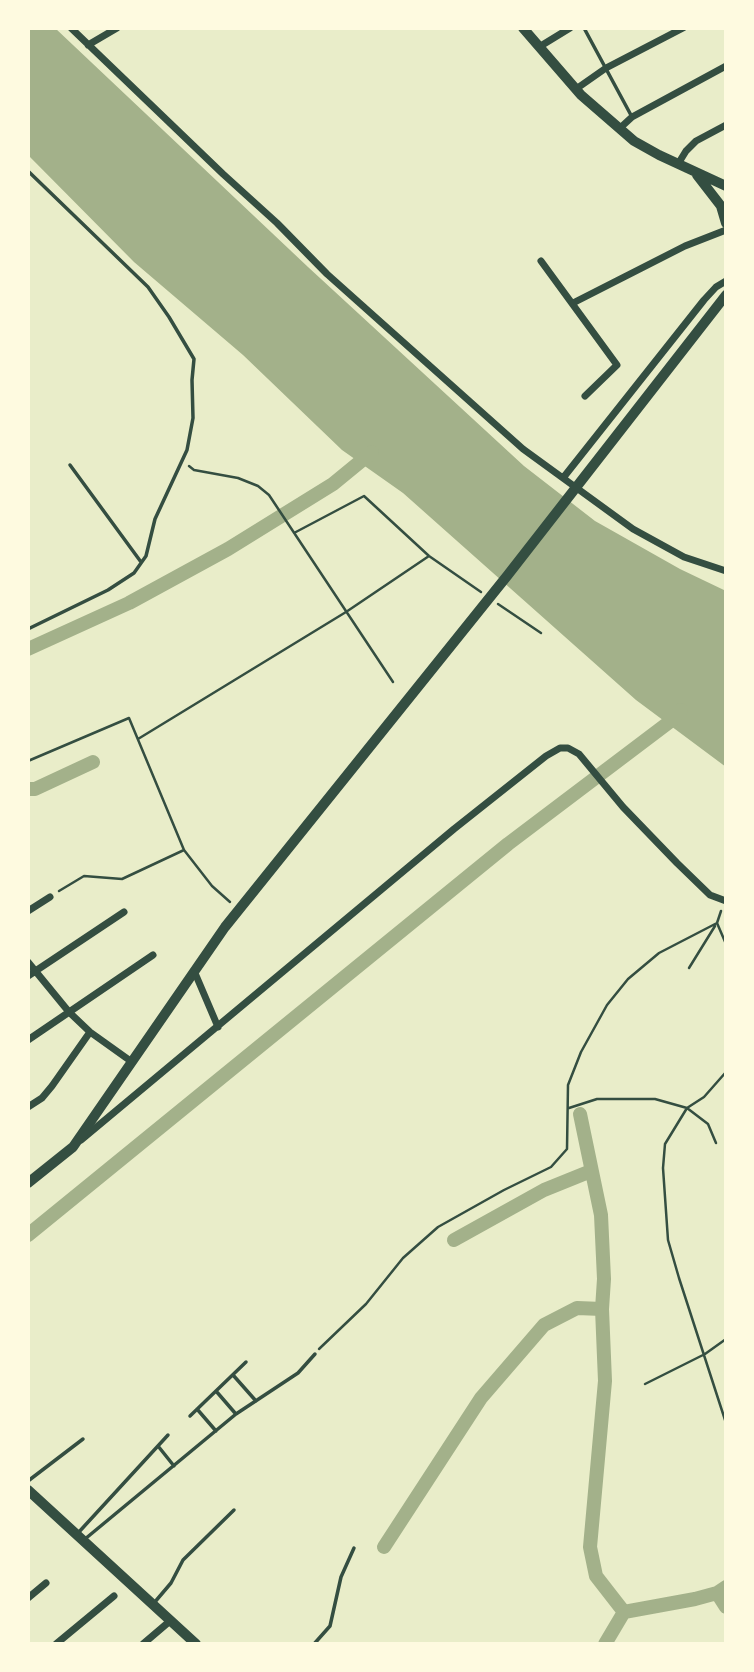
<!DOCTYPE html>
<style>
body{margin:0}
#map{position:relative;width:754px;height:1672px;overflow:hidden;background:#e9edc9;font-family:Overpass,sans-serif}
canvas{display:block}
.frame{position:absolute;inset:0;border:30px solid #fefae0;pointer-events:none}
</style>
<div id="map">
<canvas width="754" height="1672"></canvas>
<div class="frame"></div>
</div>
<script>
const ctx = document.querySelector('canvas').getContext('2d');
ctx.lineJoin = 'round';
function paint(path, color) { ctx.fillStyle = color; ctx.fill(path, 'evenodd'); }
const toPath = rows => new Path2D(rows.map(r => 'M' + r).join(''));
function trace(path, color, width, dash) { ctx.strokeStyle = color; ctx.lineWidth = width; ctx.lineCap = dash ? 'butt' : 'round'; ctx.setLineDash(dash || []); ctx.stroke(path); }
paint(toPath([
 [28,28,55,28,308,267,524,466,595,521,680,569,726,591,726,767,636,700,403,493,342,450,243,355,134,262,28,155]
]), '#a3b18a');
trace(toPath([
 [28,649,129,603,228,549,333,484,372,452],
 [28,789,35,789,93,762],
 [580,1114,601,1215,604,1279,602,1309,605,1381,590,1547,596,1576,624,1612],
 [28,1235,508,844,672,720,681,710],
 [454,1240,544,1190,591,1171],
 [384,1547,481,1398,544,1325,577,1308,602,1309],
 [717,1593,726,1607],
 [605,1644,624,1612,695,1599,717,1593,726,1587]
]), '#a3b18a', 14);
trace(toPath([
 [189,466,194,470,238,478,258,486,269,495,393,682],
 [294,533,364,496,429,556,481,592],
 [498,604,541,633],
 [138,739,346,612,429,556],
 [28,761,129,718,184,850],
 [59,891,84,876,122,879,184,850,212,886,230,902],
 [721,911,717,923,726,944],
 [689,968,715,926],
 [726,1072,704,1097,687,1108,665,1144,663,1168,668,1240,679,1278,726,1423],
 [569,1108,597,1099,655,1099,687,1108,708,1124,716,1143],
 [319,1349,366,1304,403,1258,438,1227,504,1190,551,1167,567,1149,568,1085,581,1052,607,1005,628,979,659,953,717,923],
 [645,1384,705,1354,726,1339]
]), '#344e41', 2.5);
trace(toPath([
 [584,28,632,117],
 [28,171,148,287,169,317,194,359,192,380,193,418,187,450,155,519,146,556,134,573,108,590,28,629],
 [70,465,141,562],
 [233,1375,256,1401],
 [216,1391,235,1413],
 [197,1409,216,1431],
 [190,1416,246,1362],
 [158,1446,174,1466],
 [28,1481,83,1439],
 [78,1533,168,1435],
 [85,1539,236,1414,298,1373,315,1354],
 [154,1603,171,1583,183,1560,234,1510],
 [314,1644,330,1626,341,1577,354,1548]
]), '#344e41', 3.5);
trace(toPath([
 [71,28,223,174,277,223,327,274,523,449,633,529,684,557,726,571],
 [88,45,117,28],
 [539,47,570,28],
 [576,89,606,68,683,28],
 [619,129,632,117,726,66],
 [678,164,686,151,696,141,726,125],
 [541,261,617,365,585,396],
 [573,303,685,246,726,230],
 [563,478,704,300,716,287,726,281],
 [28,911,50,897],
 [28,962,69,1012,90,1032,132,1062],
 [195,973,218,1027],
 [28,976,124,912],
 [28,1040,153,955],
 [28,1107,42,1098,52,1086,90,1032],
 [81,1140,454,829,546,756,560,748,568,748,579,754,623,807,677,863,710,895,726,901],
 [28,1598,46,1583],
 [56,1644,114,1596],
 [143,1644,170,1621]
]), '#344e41', 7);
trace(toPath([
 [523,28,581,95,634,141,659,155,726,186],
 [697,175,721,206,726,223],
 [28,1183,73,1147,225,927,507,576,726,295],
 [28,1490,196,1644]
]), '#344e41', 10);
</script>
